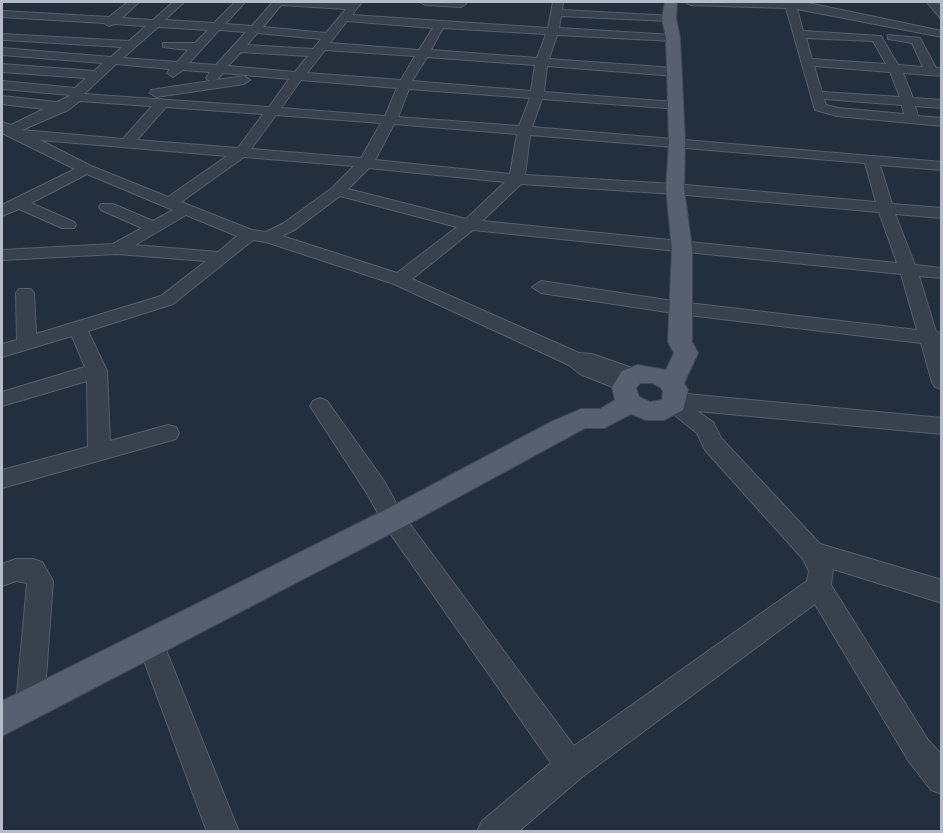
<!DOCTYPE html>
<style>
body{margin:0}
#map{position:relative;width:943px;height:833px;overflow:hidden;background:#242f3e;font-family:Signika,sans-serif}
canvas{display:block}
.frame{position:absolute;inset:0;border:3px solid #b4bcc9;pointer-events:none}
</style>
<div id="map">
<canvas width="943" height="833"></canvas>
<div class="frame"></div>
</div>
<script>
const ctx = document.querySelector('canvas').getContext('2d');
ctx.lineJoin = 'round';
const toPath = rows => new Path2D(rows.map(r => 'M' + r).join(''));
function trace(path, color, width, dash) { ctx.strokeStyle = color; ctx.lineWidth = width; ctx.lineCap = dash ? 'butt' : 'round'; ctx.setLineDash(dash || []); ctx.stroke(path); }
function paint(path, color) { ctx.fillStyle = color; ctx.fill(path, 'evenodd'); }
const minor = toPath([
 [128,2,139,2,122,18,153,20,173,2,184,2,165,20,214,23,235,2,245,2,225,24,252,26,273,2,362,2,352,15,548,28,553,2,563,2,562,10,673,16,673,20,669,21,561,16,559,28,673,35,679,38,673,41,557,35,549,59,675,68,681,72,675,76,547,66,544,92,675,102,680,103,680,109,542,99,532,127,942,162,942,170,880,165,892,204,942,208,942,218,895,214,915,265,942,268,942,278,919,276,936,332,942,333,942,389,935,387,932,382,921,343,680,314,541,293,532,287,541,281,680,302,917,330,901,274,473,230,412,279,579,353,592,354,641,371,644,376,641,381,634,383,632,390,625,392,580,374,569,365,394,284,266,242,253,240,173,304,88,331,107,371,110,441,168,425,176,427,179,433,176,439,2,488,2,470,88,447,87,381,2,406,2,392,85,367,72,336,2,357,2,344,17,340,16,293,19,289,31,289,34,293,36,334,161,296,206,261,117,254,2,260,2,250,113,244,142,228,101,210,99,207,101,204,113,204,153,221,173,210,87,174,31,203,74,222,76,225,74,228,62,228,19,209,2,216,2,205,75,169,2,133,2,122,11,125,44,109,2,104,2,96,57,102,71,95,2,89,2,81,75,88,86,78,2,72,2,64,94,71,103,63,2,55,2,48,111,57,122,47,5,40,2,40,2,34,129,41,146,26,114,24,109,26,104,23,2,17,2,11,109,17,128,2],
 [281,5,346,9,326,33,263,27,281,5],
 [347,21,433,28,419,50,330,43,347,21],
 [158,27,208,30,195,43,163,43,163,47,188,50,177,62,123,58,158,27],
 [443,28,546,34,537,58,431,50,443,28],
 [219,30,246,32,216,65,189,63,219,30],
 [257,33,321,39,313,49,247,45,257,33],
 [325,50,415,56,401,80,307,73,325,50],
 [241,52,308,56,295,72,228,66,241,52],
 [427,57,535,65,531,91,412,81,427,57],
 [116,64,170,69,167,73,173,77,183,70,210,72,206,78,210,81,151,90,150,93,156,97,244,84,250,80,244,76,217,80,223,73,289,79,269,107,84,94,116,64],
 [301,80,397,88,385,116,281,108,301,80],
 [409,89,530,98,519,126,398,117,409,89],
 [80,101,149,106,152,106,123,139,22,130,68,110,80,101],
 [166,107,263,114,238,148,137,140,166,107],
 [276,115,381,123,361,158,251,149,276,115],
 [394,124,517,134,510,174,375,160,394,124],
 [530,135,865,163,876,202,675,184,525,175,530,135],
 [40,140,227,156,168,197,91,166,40,140],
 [244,157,354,166,332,188,284,223,266,232,252,230,181,202,244,157],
 [369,168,505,182,466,219,348,189,369,168],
 [521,184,675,194,879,212,897,263,482,221,521,184],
 [340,196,457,227,397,273,282,236,296,229,340,196],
 [186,215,237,236,218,252,135,245,186,215],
 [420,2,464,2,466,4,461,7,425,5,420,2],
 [685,2,808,3,942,31,942,37,797,9,803,31,881,36,898,65,923,67,912,43,888,39,888,35,920,38,936,68,942,68,942,76,903,73,913,98,942,100,942,108,915,106,918,116,942,118,942,126,837,116,815,110,786,8,690,5,685,2],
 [806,38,873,41,886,64,812,59,806,38],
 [814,66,890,72,900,97,822,92,814,66],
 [824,99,902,105,904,114,838,108,826,105,824,99],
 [927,2,937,2,942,8,942,20,927,2],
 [676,393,942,418,942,434,697,411,713,422,721,438,820,544,942,580,942,603,833,569,831,585,928,740,942,755,942,794,931,790,908,760,815,604,582,777,518,832,477,832,482,821,551,763,385,526,368,495,310,406,313,401,320,398,327,401,384,481,401,512,574,746,807,581,809,571,803,559,705,450,697,433,667,409,664,404,667,399,676,393],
 [16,559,33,559,42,562,53,581,44,705,40,715,30,719,20,715,16,705,27,583,16,581,2,586,2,564,16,559],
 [151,631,160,635,239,832,207,832,138,644,142,635,151,631]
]);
const major = toPath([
 [665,2,677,2,676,18,680,38,685,142,684,189,692,249,692,342,698,353,684,383,688,390,683,410,664,420,646,420,631,414,604,428,585,428,403,527,2,736,2,701,383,511,551,422,581,409,600,409,615,400,612,387,622,371,638,365,666,370,674,353,668,342,672,249,666,189,669,142,666,38,662,18,665,2],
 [640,383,652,383,660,387,663,391,662,400,650,402,639,397,636,388,640,383]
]);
trace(minor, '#565f6c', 2);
trace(major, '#414a57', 2);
paint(minor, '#38414e');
paint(major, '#56606e');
</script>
